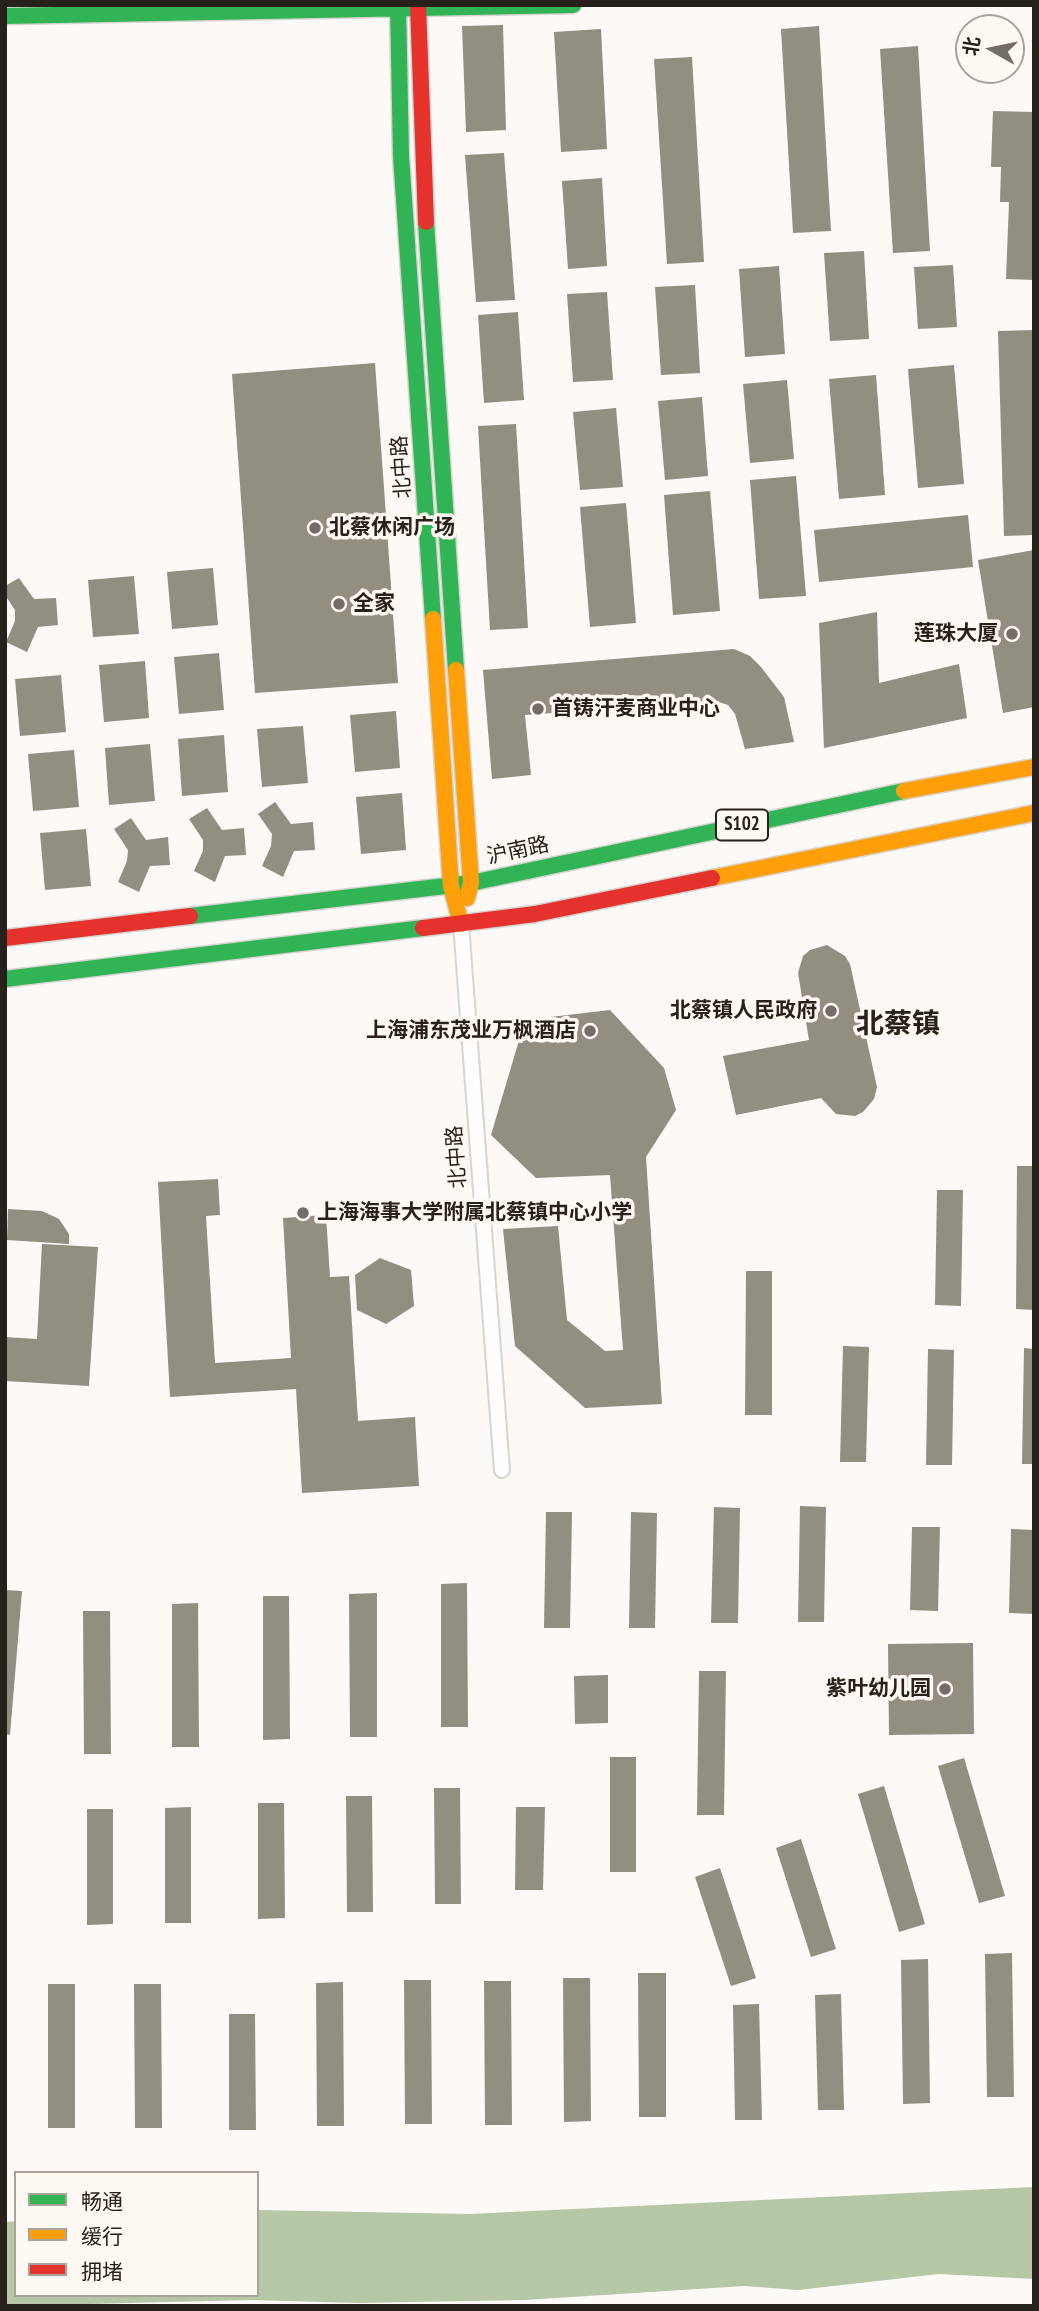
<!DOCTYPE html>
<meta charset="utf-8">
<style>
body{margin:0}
#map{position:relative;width:1039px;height:2311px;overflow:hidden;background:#fcf9f6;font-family:"PT Sans Narrow","Noto Sans SC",sans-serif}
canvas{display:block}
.frame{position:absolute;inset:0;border:7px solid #27211c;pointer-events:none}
.legend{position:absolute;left:14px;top:2171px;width:245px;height:126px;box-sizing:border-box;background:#fff8f3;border:2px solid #a9a29d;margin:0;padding:9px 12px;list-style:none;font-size:21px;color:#27211c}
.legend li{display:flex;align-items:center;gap:14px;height:35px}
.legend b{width:35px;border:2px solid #a9a29d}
.north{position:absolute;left:955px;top:14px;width:70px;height:70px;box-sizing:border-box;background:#fff8f3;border:2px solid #a9a29d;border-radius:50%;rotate:279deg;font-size:19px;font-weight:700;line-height:28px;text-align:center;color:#27211c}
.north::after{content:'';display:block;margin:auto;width:24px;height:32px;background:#726d68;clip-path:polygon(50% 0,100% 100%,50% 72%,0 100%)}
</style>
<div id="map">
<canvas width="1039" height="2311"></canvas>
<div class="frame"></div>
<ul class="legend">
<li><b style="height:9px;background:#30b455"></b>畅通</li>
<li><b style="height:9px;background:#ff9f0a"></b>缓行</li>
<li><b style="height:9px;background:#e5322d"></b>拥堵</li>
</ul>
<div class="north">北</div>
</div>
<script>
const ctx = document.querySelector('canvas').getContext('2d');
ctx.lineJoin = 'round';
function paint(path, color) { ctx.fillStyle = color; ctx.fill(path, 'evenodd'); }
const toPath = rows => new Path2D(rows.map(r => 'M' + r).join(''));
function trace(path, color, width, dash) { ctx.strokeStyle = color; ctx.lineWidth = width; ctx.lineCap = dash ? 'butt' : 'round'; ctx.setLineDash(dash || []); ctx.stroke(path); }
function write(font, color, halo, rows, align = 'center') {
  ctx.font = font + ' "PT Sans Narrow","Noto Sans SC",sans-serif'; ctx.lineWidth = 7; ctx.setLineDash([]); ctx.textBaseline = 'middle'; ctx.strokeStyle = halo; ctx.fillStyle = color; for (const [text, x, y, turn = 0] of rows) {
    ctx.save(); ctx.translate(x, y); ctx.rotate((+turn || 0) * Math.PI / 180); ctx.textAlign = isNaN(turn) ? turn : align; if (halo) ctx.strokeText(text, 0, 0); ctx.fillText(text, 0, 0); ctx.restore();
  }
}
paint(toPath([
 [1034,2187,1034,2279,939,2274,798,2290,744,2286,525,2300,358,2303,252,2300,5,2306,5,2222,16,2221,16,2295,257,2295,257,2210,469,2214]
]), '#b5c7a4');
paint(toPath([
 [503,25,506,130,466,132,462,26],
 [819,26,831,231,793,233,781,29],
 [601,29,607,149,561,152,554,32],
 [918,46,930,251,893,253,880,49],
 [692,57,704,262,667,264,654,59],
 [993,111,1034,112,1034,280,1006,279,1009,202,1000,202,1001,167,991,167],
 [504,153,515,300,476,302,465,155],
 [602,178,607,266,568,269,562,181],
 [864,251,869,339,830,341,824,253],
 [953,265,957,327,918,329,914,267],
 [779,266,785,354,745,357,739,269],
 [695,285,700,373,661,375,655,287],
 [607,292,613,380,573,382,567,294],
 [518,312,524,400,484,403,478,315],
 [1034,330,1034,535,1004,536,998,331],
 [375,363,398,683,255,693,232,374],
 [954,365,964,484,918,488,908,369],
 [876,375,885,495,839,499,829,379],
 [787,380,794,459,750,463,743,384],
 [702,397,708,476,665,480,658,401],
 [616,408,623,487,580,490,573,412],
 [516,424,528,628,490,630,478,426],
 [796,476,806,596,759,599,750,480],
 [710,491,720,611,673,615,664,495],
 [626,503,636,623,590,627,580,507],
 [968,515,973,567,819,582,814,530],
 [1034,550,1034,707,1003,713,978,560],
 [213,568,218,625,172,629,167,572],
 [134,576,139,634,93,637,88,580],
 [19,578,34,599,56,598,58,625,38,627,27,652,6,642,15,621,15,610,5,595,5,586],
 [877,612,879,683,959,664,967,718,824,748,819,623],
 [734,649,750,656,761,667,784,697,794,742,745,749,735,714,728,705,716,701,525,715,531,775,492,779,483,670],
 [219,653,224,710,179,714,174,657],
 [145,661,149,718,104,722,99,665],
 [61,675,66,732,20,736,15,679],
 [396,711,400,768,355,772,350,715],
 [303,726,308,783,262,787,257,729],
 [224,735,228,792,182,796,178,739],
 [150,744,155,801,109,805,105,748],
 [74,750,79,807,33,811,28,754],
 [402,793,406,850,361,854,356,797],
 [275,802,291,824,313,822,315,850,294,851,283,877,262,866,271,846,272,834,258,814],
 [207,808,222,830,244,828,246,855,225,856,215,882,194,871,203,851,203,840,189,819],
 [131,818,146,840,168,837,170,865,150,866,139,892,118,882,127,861,128,850,114,829],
 [86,829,91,886,45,890,40,833],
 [827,945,845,956,850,964,877,1087,874,1099,863,1112,855,1116,836,1114,821,1098,736,1115,723,1056,809,1040,798,973,803,956,810,950],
 [610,1010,664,1068,676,1110,646,1157,662,1404,585,1408,515,1346,503,1229,558,1226,567,1320,605,1351,623,1350,610,1175,536,1178,491,1135,525,1020],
 [1017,1166,1034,1166,1034,1310,1016,1309],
 [218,1179,220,1215,206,1216,215,1363,291,1358,283,1218,326,1215,330,1277,349,1276,358,1421,415,1417,419,1486,302,1493,296,1389,170,1397,158,1182],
 [937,1190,963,1190,961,1306,935,1305],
 [8,1209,42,1211,59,1219,69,1234,69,1244,7,1240],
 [42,1244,98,1247,89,1386,5,1381,5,1337,37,1339],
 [380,1258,411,1270,414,1306,386,1324,357,1310,355,1275],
 [746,1271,772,1271,772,1415,745,1415],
 [843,1346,869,1347,866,1462,840,1462],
 [1024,1348,1034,1349,1034,1464,1022,1464],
 [928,1349,954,1350,952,1465,926,1465],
 [800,1506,826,1507,824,1622,798,1622],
 [714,1507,740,1508,738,1623,711,1623],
 [546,1512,572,1512,570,1628,544,1628],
 [631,1512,657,1513,655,1628,629,1628],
 [912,1527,940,1527,938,1611,910,1610],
 [1011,1529,1034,1530,1034,1614,1009,1613],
 [467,1583,468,1727,441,1727,441,1584],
 [5,1590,22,1591,10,1735,5,1734],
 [377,1593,377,1737,350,1737,349,1594],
 [263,1596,289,1596,290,1739,263,1740],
 [198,1603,199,1747,172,1747,172,1604],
 [83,1611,110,1611,111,1754,84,1754],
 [973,1643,974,1734,889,1735,888,1644],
 [699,1671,726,1671,724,1815,697,1815],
 [608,1675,608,1723,575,1724,574,1676],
 [610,1757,636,1757,636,1872,610,1872],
 [964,1758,1005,1896,979,1903,938,1766],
 [884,1786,925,1924,899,1932,858,1794],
 [434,1788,460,1788,461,1904,435,1904],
 [346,1796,372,1796,373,1912,347,1912],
 [258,1803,284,1803,285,1918,258,1919],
 [191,1807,191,1923,165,1923,165,1808],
 [516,1807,545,1807,543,1890,515,1890],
 [87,1809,113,1809,113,1924,87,1925],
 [801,1839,836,1949,811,1957,776,1848],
 [720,1868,756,1978,731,1986,695,1877],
 [1012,1953,1014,2097,987,2097,985,1954],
 [928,1959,930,2103,903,2104,901,1960],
 [638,1973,666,1973,666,2117,639,2117],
 [563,1978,590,1978,591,2121,564,2122],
 [404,1980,431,1980,432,2124,405,2124],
 [484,1981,511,1981,512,2125,485,2125],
 [343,1982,344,2126,317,2126,316,1983],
 [48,1984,75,1984,75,2128,48,2128],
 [134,1984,161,1984,162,2128,135,2128],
 [841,1994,844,2110,818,2110,815,1995],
 [759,2004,762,2120,735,2120,733,2005],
 [229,2014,255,2014,256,2130,229,2130]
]), '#928e81');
const street = toPath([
 [461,924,502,1470]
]);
const fast = toPath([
 [398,5,401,156,433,619],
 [5,16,573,5],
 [426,222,456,670],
 [190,916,471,883,904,791],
 [5,979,423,928]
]);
const slow = toPath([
 [433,619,451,886,461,924],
 [456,670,471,883,467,898],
 [904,791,1034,767],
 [712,878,1034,813]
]);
const jam = toPath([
 [418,5,426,222],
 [423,928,535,914,712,878],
 [5,938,190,916]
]);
trace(street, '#d8d4d0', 18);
trace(fast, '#d8d4d0', 19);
trace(slow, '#d8d4d0', 19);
trace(jam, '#d8d4d0', 19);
trace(street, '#fffefe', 14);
trace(fast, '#30b455', 16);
trace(slow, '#ff9f0a', 16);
trace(jam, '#e5322d', 16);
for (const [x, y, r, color] of [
 [315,528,7,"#726d68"],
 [339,604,7,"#726d68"],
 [1012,634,7,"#726d68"],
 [538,709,7,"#726d68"],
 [831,1011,7,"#726d68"],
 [590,1031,7,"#726d68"],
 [303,1213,7,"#726d68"],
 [945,1689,7,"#726d68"]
]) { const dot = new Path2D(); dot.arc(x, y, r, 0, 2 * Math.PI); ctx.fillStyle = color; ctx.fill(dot); trace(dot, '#fff8f3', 2.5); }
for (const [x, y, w] of [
 [742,825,52]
]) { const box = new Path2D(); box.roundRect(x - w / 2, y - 15.5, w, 31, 5); ctx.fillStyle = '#fff8f3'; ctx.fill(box); trace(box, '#27211c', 2); }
write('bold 19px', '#27211c', null, [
 ["S102",742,825]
]);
write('21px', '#27211c', '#fff8f3', [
 ["北中路",402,467,-94],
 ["沪南路",518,851,-12],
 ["北中路",457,1157,-94]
]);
write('bold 21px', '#27211c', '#fff8f3', [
 ["北蔡休闲广场",329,528],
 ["全家",353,604],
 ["莲珠大厦",998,634,"right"],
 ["首铸汗麦商业中心",552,709],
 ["北蔡镇人民政府",817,1011,"right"],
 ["上海浦东茂业万枫酒店",576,1031,"right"],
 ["上海海事大学附属北蔡镇中心小学",317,1213],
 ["紫叶幼儿园",931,1689,"right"]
], 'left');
write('bold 28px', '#27211c', '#fff8f3', [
 ["北蔡镇",898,1025]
]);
</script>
